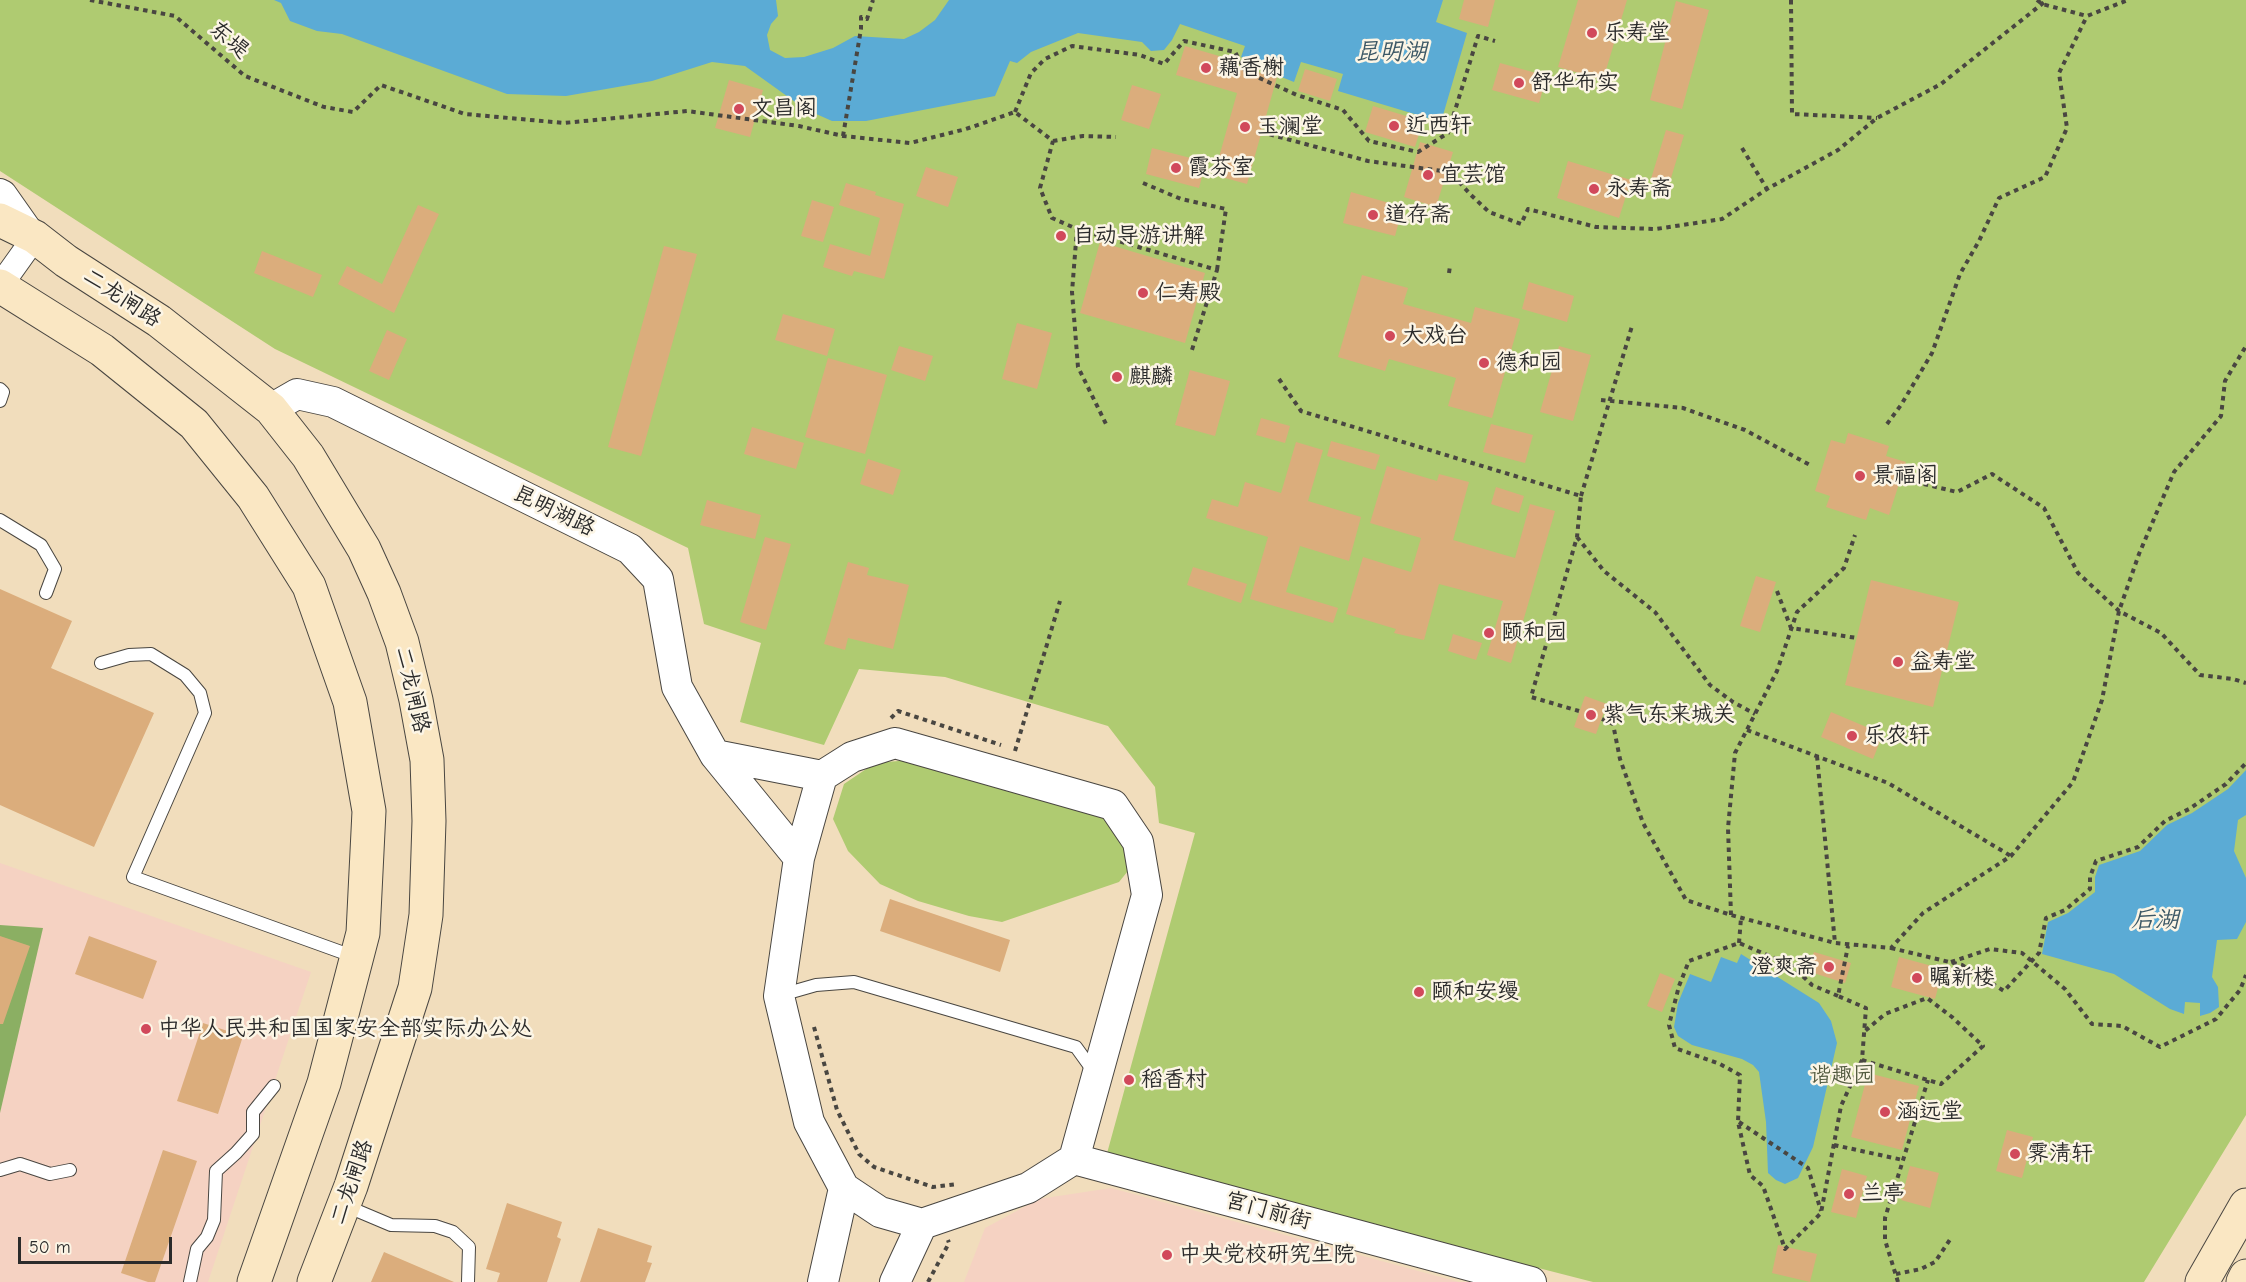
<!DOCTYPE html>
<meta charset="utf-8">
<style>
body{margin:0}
#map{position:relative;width:2246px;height:1282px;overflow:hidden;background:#f1ddbc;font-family:"Comic Neue",sans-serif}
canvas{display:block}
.scale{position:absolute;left:18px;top:1237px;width:154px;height:27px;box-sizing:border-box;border:3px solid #2b2b2b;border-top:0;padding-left:8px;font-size:18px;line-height:21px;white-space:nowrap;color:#2b2b2b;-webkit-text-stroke:4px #fcf5e5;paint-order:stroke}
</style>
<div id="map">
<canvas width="2246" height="1282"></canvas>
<div class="scale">50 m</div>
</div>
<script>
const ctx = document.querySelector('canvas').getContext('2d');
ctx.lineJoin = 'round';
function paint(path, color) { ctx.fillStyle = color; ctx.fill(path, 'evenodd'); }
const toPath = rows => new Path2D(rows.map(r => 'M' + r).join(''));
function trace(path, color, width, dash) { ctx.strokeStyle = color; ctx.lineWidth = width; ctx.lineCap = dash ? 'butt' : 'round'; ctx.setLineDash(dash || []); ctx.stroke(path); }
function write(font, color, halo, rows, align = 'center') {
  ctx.font = font + ' "Comic Neue","LXGW WenKai TC",sans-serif'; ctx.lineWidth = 5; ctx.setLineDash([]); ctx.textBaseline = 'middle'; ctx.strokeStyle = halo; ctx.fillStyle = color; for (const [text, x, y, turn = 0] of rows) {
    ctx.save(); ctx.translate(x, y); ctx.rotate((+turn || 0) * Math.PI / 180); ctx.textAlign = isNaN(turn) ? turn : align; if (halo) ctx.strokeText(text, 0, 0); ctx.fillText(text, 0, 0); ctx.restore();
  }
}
paint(toPath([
 [0,863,311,972,208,1282,0,1282],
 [1111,1188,1459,1282,964,1282,985,1228,1039,1199]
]), '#f5d2c2');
paint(toPath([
 [0,0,2246,0,2246,1115,2144,1282,1593,1282,1106,1157,1195,833,1159,823,1155,787,1108,726,945,677,859,669,824,745,740,722,761,643,704,624,688,548,275,349,0,171],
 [910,760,1100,815,1119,835,1132,866,1119,882,1002,922,969,916,918,901,880,884,848,851,833,819,844,784,875,763]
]), '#afcb71');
paint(toPath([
 [0,925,43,928,0,1113]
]), '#8baf63');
paint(toPath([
 [274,0,776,0,778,16,771,24,767,35,770,50,785,58,804,57,833,48,855,36,904,39,919,32,935,20,949,0,1443,0,1436,22,1467,33,1441,122,1338,91,1343,74,1301,62,1294,82,1279,76,1281,70,1241,57,1245,46,1180,24,1172,40,1164,50,1151,51,1142,42,1078,33,1031,52,1017,63,1010,61,995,96,866,121,832,121,805,109,745,66,712,62,652,81,566,96,507,94,342,34,317,31,290,21,281,3],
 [2246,770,2246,815,2238,820,2234,851,2246,878,2246,922,2237,939,2217,940,2212,977,2218,987,2219,1007,2210,1013,2200,1016,2200,1003,2185,1002,2184,1014,2170,1009,2114,974,2042,954,2048,922,2068,913,2095,892,2095,877,2099,865,2140,851,2167,825,2192,813,2228,789],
 [1741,954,1819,1003,1831,1021,1837,1043,1813,1147,1798,1178,1785,1184,1776,1180,1768,1173,1766,1122,1759,1072,1753,1065,1742,1059,1692,1045,1678,1036,1674,1027,1678,1003,1690,974,1711,982,1721,957,1737,963]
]), '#5babd5');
paint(toPath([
 [1464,0,1495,0,1488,27,1459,19],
 [1578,0,1627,0,1603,80,1558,67],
 [1676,1,1709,10,1682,109,1650,100],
 [1185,46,1236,61,1235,66,1277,77,1247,184,1214,175,1237,93,1176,75],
 [1500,63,1547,76,1539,103,1492,90],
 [1305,69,1337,79,1330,101,1298,91],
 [729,80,763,90,750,137,715,128],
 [1132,85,1161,94,1149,129,1121,120],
 [1373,106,1423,121,1415,147,1365,132],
 [1666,130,1684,135,1668,188,1650,182],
 [1420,142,1453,152,1436,207,1404,197],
 [1152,148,1206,162,1199,188,1146,174],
 [1568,161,1631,180,1619,218,1557,198],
 [926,167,958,177,948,207,916,196],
 [846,183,876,192,875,195,904,204,884,279,854,271,852,276,823,267,830,244,870,256,880,218,839,205],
 [1351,192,1403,207,1395,236,1343,223],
 [812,200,834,207,823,242,801,236],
 [418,205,439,214,394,313,338,284,347,266,382,284],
 [1100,242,1205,273,1185,343,1080,313],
 [664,246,697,254,641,456,608,447],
 [262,251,322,275,313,297,254,273],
 [1362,275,1408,288,1403,304,1471,323,1475,307,1520,319,1492,418,1448,406,1456,378,1389,359,1385,371,1338,357],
 [1529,282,1574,296,1567,322,1522,309],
 [783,314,835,329,827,356,775,340],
 [1017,323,1052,333,1037,389,1002,379],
 [387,330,407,339,389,380,369,371],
 [899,346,933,356,925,381,891,370],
 [1559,346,1591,355,1573,421,1540,412],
 [828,358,887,375,865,454,805,437],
 [1190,370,1230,381,1215,436,1175,425],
 [1261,418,1290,426,1285,443,1256,435],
 [1491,424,1533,435,1525,463,1483,452],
 [752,427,804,443,796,469,744,454],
 [1848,433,1889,446,1886,456,1906,462,1889,515,1870,508,1866,520,1826,507,1830,496,1815,491,1831,440,1845,444],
 [1331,441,1380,455,1375,470,1327,456],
 [1296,442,1323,450,1308,501,1361,517,1349,561,1300,546,1286,592,1338,608,1333,623,1250,599,1268,537,1206,518,1212,499,1238,507,1245,482,1281,493],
 [868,459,901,470,893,495,860,484],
 [1387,466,1437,481,1439,474,1469,482,1453,540,1515,558,1530,504,1555,511,1511,663,1487,655,1503,601,1439,584,1424,640,1394,633,1396,629,1346,614,1363,557,1411,572,1421,538,1370,523],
 [1496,487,1524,496,1519,513,1491,504],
 [707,500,761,515,755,539,700,525],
 [765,537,791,544,766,630,740,622],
 [848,562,869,568,867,575,909,585,893,649,848,638,845,650,824,644],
 [1193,567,1247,584,1241,603,1187,585],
 [1756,576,1776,582,1760,632,1740,626],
 [1871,580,1959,602,1933,707,1845,685],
 [0,589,72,621,51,668,154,713,94,847,0,805],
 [1453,634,1482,643,1476,660,1448,651],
 [1585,696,1607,704,1596,734,1574,727],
 [1831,712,1883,734,1873,759,1821,737],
 [890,899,1010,940,1000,972,880,931],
 [0,936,30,946,3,1024,0,1024],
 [89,936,157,961,143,999,75,974],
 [1814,952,1851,963,1845,983,1807,971],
 [1899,957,1943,969,1935,999,1891,987],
 [1660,973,1675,979,1662,1012,1647,1006],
 [203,1023,243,1036,218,1114,177,1101],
 [1868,1073,1919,1086,1902,1150,1851,1137],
 [2007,1130,2033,1137,2022,1178,1996,1171],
 [163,1150,197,1161,155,1282,148,1282,121,1273],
 [1910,1166,1939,1173,1930,1208,1901,1200],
 [1842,1169,1867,1176,1856,1218,1831,1212],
 [507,1203,562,1222,557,1237,561,1239,547,1282,497,1282,500,1273,486,1269],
 [598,1228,652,1246,647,1262,652,1263,645,1282,580,1282],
 [1778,1245,1817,1254,1810,1282,1772,1273],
 [384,1252,454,1282,371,1282]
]), '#dbad7c');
const service = toPath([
 [0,389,3,392,0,401],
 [0,520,41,545,55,569,46,593],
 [101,663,129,655,151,654,185,675,200,693,205,713,133,877,355,957],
 [781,995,816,985,854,982,1076,1047,1094,1072],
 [0,1170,20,1164,50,1174,70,1170],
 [346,1206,391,1225,435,1226,453,1232,469,1247,468,1282],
 [190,1282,197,1249,207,1237,214,1220,216,1171,236,1153,253,1134,253,1112,274,1086]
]);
const minor = toPath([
 [0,191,4,193,35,237,0,286]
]);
const tertiary = toPath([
 [271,409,297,394,333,402,630,549,658,579,677,687,715,755,799,858],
 [895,743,1113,805,1138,842,1147,895,1074,1159,1028,1188,922,1224,880,1212,844,1188,809,1122,779,996,799,858,822,776,852,757,895,743],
 [715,755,822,776],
 [1074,1159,1531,1282],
 [823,1282,844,1188],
 [895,1282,922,1224]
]);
const secondary = toPath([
 [0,220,35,237,66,261,159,321,271,409,308,456,364,549,384,593,402,642,416,700,427,760,429,821,426,915,415,988,351,1186,314,1282],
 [0,286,102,350,194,424,253,497,309,586,350,702,369,811,363,933,324,1083,254,1282],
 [2202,1282,2246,1205],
 [2243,1282,2246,1276]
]);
trace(service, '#494641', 14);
trace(minor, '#494641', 26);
trace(tertiary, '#494641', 32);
trace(secondary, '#494641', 35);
trace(toPath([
 [90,0,175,16,245,76,324,107,353,112,381,85,465,114,564,123,687,111,799,126,843,136,910,143,966,129,1015,112,1053,141,1040,188,1052,218,1077,229,1072,292,1078,367,1106,424],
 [1791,0,1792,114,1877,118],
 [2037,0,2042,4,2087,16,2128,0],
 [1015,112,1031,73,1045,59,1072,46,1140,55,1164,64,1184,41,1235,52,1246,72,1297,95,1343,110,1369,141,1418,152,1448,133,1478,36,1495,41],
 [1261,132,1368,161,1450,172,1471,195,1489,212,1521,224,1528,209,1596,227,1656,229,1722,219,1767,189,1838,150,1877,118,1941,84,2047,0],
 [843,136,861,29,861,17,867,19,873,0],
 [1053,141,1083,136,1116,137],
 [1742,148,1767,189],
 [1143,183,1181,199,1226,209,1217,270],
 [1077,229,1217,270,1191,353],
 [1449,273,1450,266],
 [1279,379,1301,411,1581,496,1577,537,1531,697,1579,711],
 [1601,400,1683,408,1745,430,1810,465],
 [1887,424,1901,405,1932,353,1960,274,1979,241,1999,198,2045,177,2067,128,2059,73,2087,16],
 [1915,482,1957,492,1992,474,2044,508,2078,573,2119,611,2161,633,2200,675,2233,679,2246,683],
 [1581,496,1632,326],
 [1577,537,1604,571,1655,612,1710,685,1733,702,1755,714],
 [1777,591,1791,628,1857,638],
 [891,718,898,711,1001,745],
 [1602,719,1613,724,1620,759,1643,823,1686,900,1731,915,1835,943,1891,948,1923,913,2011,856,2073,782,2102,700,2119,611,2139,554,2174,472,2221,416,2225,381,2246,346],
 [1747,730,1888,783,2011,856],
 [1015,751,1060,601],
 [1817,756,1835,943],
 [1731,915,1728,828,1735,753,1777,671,1797,612,1844,568,1855,535],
 [1739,943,1741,918],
 [1891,948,1962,965,2004,991,2039,953,2046,918,2065,910,2090,889,2090,877,2096,861,2138,847,2165,821,2189,809,2226,784,2246,763],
 [1951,962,1990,949,2022,953,2065,989,2092,1024,2122,1026,2160,1047,2216,1019,2240,990,2246,975],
 [1838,996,1812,985,1791,965,1739,943,1689,961,1679,986,1669,1025,1675,1048,1720,1064,1740,1075,1738,1122,1750,1175,1763,1186,1785,1249,1821,1213,1841,1106,1862,1060,1866,1008,1838,996,1848,946],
 [814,1027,837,1110,859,1154,874,1167,933,1187,957,1184],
 [1862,1060,1941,1084,1983,1046,1952,1017,1927,998,1885,1014,1865,1031],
 [1739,1122,1808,1168,1821,1211],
 [1834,1145,1903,1160],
 [1896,1274,1921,1269,1935,1262,1951,1238],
 [928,1282,949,1243,948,1240],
 [1898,1282,1885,1240,1885,1218,1928,1080]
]), '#494641', 4, [4.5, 4.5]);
trace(service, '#fff', 12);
trace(minor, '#fff', 24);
trace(tertiary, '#fff', 30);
trace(secondary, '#fae7c3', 33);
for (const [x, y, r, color] of [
 [1592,33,6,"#d1495b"],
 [1206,68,6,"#d1495b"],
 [1519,83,6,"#d1495b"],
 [739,109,6,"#d1495b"],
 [1394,126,6,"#d1495b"],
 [1245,127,6,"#d1495b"],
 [1176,168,6,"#d1495b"],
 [1428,175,6,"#d1495b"],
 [1594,189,6,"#d1495b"],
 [1373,215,6,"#d1495b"],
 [1061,236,6,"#d1495b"],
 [1143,293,6,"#d1495b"],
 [1390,336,6,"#d1495b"],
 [1484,363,6,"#d1495b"],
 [1117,377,6,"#d1495b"],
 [1860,476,6,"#d1495b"],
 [1489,633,6,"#d1495b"],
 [1898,662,6,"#d1495b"],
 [1591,715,6,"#d1495b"],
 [1852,736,6,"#d1495b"],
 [1829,967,6,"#d1495b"],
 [1917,978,6,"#d1495b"],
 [1419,992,6,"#d1495b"],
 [146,1029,6,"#d1495b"],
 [1129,1080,6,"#d1495b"],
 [1885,1112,6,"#d1495b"],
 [2015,1154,6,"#d1495b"],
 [1849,1194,6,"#d1495b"],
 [1167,1255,6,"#d1495b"]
]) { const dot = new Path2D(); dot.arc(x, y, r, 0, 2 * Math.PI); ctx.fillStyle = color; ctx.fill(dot); trace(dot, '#fcf5e5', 2); }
write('22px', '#2b2b2b', '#fcf5e5', [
 ["乐寿堂",1604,33],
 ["藕香榭",1218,68],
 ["舒华布实",1531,83],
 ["文昌阁",751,109],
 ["近西轩",1406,126],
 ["玉澜堂",1257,127],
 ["霞芬室",1188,168],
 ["宜芸馆",1440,175],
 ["永寿斋",1606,189],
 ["道存斋",1385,215],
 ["自动导游讲解",1073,236],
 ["仁寿殿",1155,293],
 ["大戏台",1402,336],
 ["德和园",1496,363],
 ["麒麟",1129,377],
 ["景福阁",1872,476],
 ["颐和园",1501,633],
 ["益寿堂",1910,662],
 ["紫气东来城关",1603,715],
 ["乐农轩",1864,736],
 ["澄爽斋",1817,967,"right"],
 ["瞩新楼",1929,978],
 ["颐和安缦",1431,992],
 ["中华人民共和国国家安全部实际办公处",158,1029],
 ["稻香村",1141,1080],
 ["涵远堂",1897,1112],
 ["霁清轩",2027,1154],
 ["兰亭",1861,1194],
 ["中央党校研究生院",1179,1255]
], 'left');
write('22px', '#2b2b2b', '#fcf5e5', [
 ["东堤",229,40,41],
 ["二龙闸路",122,298,33],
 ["昆明湖路",554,511,26],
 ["二龙闸路",412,690,77],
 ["二龙闸路",352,1182,-71],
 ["宫门前街",1268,1211,15]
]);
write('22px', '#535b40', '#fcf5e5', [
 ["谐趣园",1842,1076]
]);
write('italic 24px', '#3c5866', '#fcf5e5', [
 ["昆明湖",1391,52],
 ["后湖",2155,920]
]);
</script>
